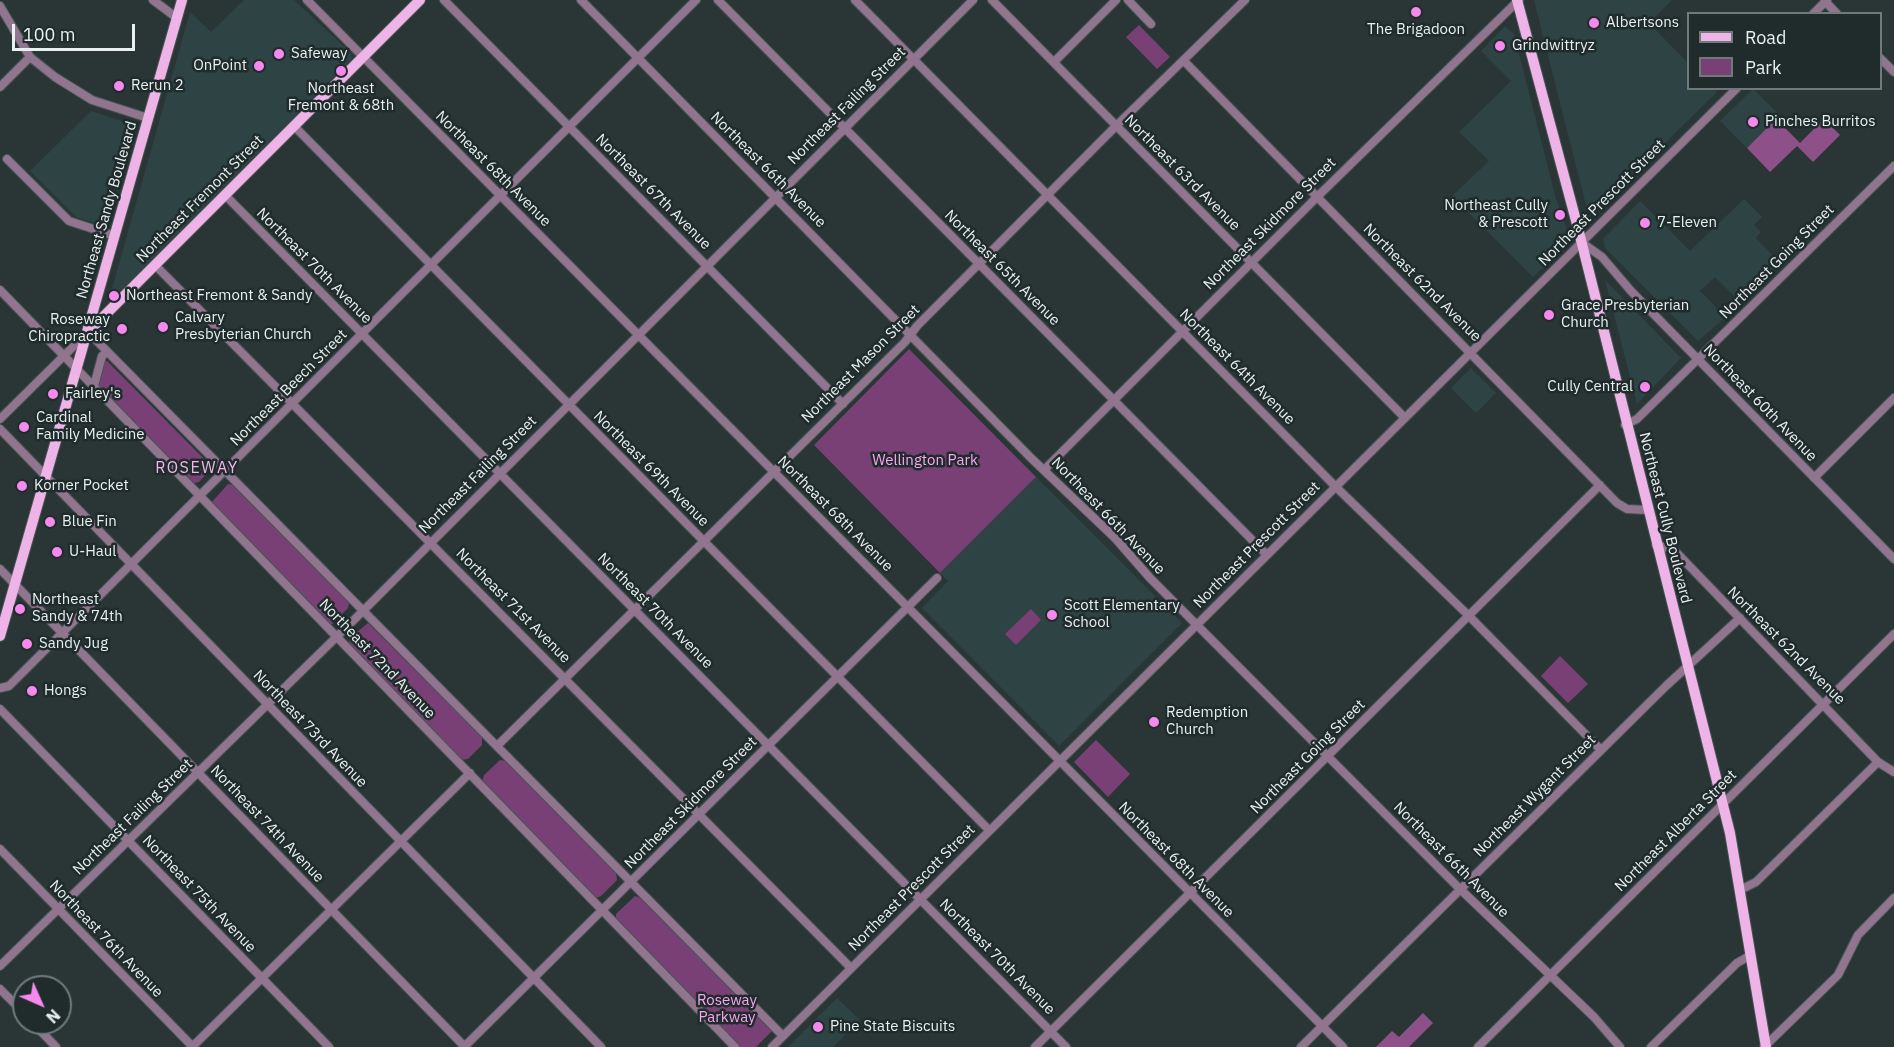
<!DOCTYPE html>
<style>
body{margin:0}
#map{position:relative;width:1894px;height:1047px;overflow:hidden;background:#2a3636;font-family:"IBM Plex Sans",sans-serif}
canvas{display:block}
.legend{position:absolute;left:1687px;top:12px;width:195px;height:78px;box-sizing:border-box;background:#202c2c;border:2px solid #707a7a;margin:0;padding:8px 10px;list-style:none;font-size:18px;color:#e8f0f0}
.legend li{display:flex;align-items:center;gap:12px;height:30px}
.legend b{width:30px;border:2px solid #707a7a}
.north{position:absolute;left:12px;top:975px;width:60px;height:60px;box-sizing:border-box;background:#202c2c;border:2px solid #707a7a;border-radius:50%;rotate:135deg;font-size:16px;font-weight:700;line-height:24px;text-align:center;color:#e8f0f0}
.north::after{content:'';display:block;margin:auto;width:21px;height:27px;background:#f689ee;clip-path:polygon(50% 0,100% 100%,50% 72%,0 100%)}
.scale{position:absolute;left:12px;top:24px;width:123px;height:27px;box-sizing:border-box;border:3px solid #e8f0f0;border-top:0;padding-left:8px;font-size:18px;line-height:21px;white-space:nowrap;color:#e8f0f0;-webkit-text-stroke:4px #202c2c;paint-order:stroke}
</style>
<div id="map">
<canvas width="1894" height="1047"></canvas>
<ul class="legend">
<li><b style="height:8px;background:#eeb4e8"></b>Road</li>
<li><b style="height:16px;background:#784074"></b>Park</li>
</ul>
<div class="north">N</div>
<div class="scale">100 m</div>
</div>
<script>
const ctx = document.querySelector('canvas').getContext('2d');
ctx.lineJoin = 'round';
function paint(path, color) { ctx.fillStyle = color; ctx.fill(path, 'evenodd'); }
const toPath = rows => new Path2D(rows.map(r => 'M' + r).join(''));
function trace(path, color, width, dash) { ctx.strokeStyle = color; ctx.lineWidth = width; ctx.lineCap = dash ? 'butt' : 'round'; ctx.setLineDash(dash || []); ctx.stroke(path); }
function write(font, color, halo, rows, align = 'center') {
  ctx.font = font + ' "IBM Plex Sans",sans-serif'; ctx.lineWidth = 5; ctx.setLineDash([]); ctx.textBaseline = 'middle'; ctx.strokeStyle = halo; ctx.fillStyle = color; for (const [text, x, y, turn = 0] of rows) {
    ctx.save(); ctx.translate(x, y); ctx.rotate((+turn || 0) * Math.PI / 180); ctx.textAlign = isNaN(turn) ? turn : align; if (halo) ctx.strokeText(text, 0, 0); ctx.fillText(text, 0, 0); ctx.restore();
  }
}
paint(toPath([
 [244,0,294,0,351,53,352,59,108,303,190,12,211,32],
 [1534,0,1672,0,1649,23,1688,63,1688,88,1714,89,1717,92,1592,215,1588,213],
 [1505,26,1514,34,1556,199,1570,238,1566,246,1533,277,1452,196,1489,161,1459,132,1511,81,1481,51],
 [1753,89,1780,115,1747,148,1720,121],
 [91,111,130,124,101,225,76,217,30,171],
 [1744,199,1762,217,1754,225,1761,232,1756,238,1780,263,1740,302,1715,277,1700,291,1726,317,1698,341,1605,248,1603,239,1640,201,1690,251],
 [1605,280,1681,358,1637,404],
 [1471,368,1496,393,1476,413,1451,388],
 [1036,477,1182,623,1059,746,922,608,948,581,940,573],
 [837,998,860,1020,833,1047,788,1047]
]), '#2e4343');
paint(toPath([
 [1139,25,1170,57,1157,69,1126,37],
 [909,349,1036,477,940,573,814,445],
 [107,361,210,465,210,470,199,482,194,483,100,387,98,383,103,362],
 [228,484,233,485,349,602,348,608,332,624,329,624,211,503],
 [1031,609,1041,620,1016,645,1005,634],
 [368,623,482,737,482,745,468,759,461,760,349,644,350,638],
 [1560,656,1588,684,1568,703,1541,676],
 [1096,740,1130,774,1108,797,1074,762],
 [500,760,506,761,616,873,617,880,601,896,596,898,482,782,484,775],
 [635,896,641,898,772,1031,756,1047,739,1047,616,919,616,914]
]), '#784074');
paint(toPath([
 [1776,119,1800,143,1824,119,1840,135,1813,162,1797,146,1770,172,1747,148],
 [1423,1013,1433,1023,1409,1047,1376,1047,1392,1031,1399,1037]
]), '#8e5089');
const minor = toPath([
 [153,0,177,18],
 [307,0,1343,1047],
 [444,0,843,404],
 [581,0,1031,458,1115,538,1150,578,1460,889,1594,1017,1620,1047],
 [718,0,1266,554],
 [855,0,1335,486,1469,616,1601,750],
 [992,0,1404,417],
 [1128,0,1151,24],
 [1825,1,1837,14],
 [0,6,30,57,55,77,92,100,148,118],
 [1813,14,1827,0],
 [1880,58,1894,72],
 [1184,61,1617,503,1627,509,1647,510],
 [1054,62,1116,0],
 [0,87,30,57],
 [294,126,989,830],
 [7,159,69,221,115,236],
 [225,195,1066,1047],
 [1581,242,1602,257,1631,291,1894,559],
 [155,265,851,968],
 [0,290,735,1047],
 [94,386,102,356,106,353],
 [0,419,88,332,783,1036],
 [1625,425,1637,419,1894,166],
 [0,429,601,1047],
 [1044,470,1317,197,1519,0],
 [1814,478,1894,398],
 [1656,545,1673,549,1878,762,1894,772],
 [0,569,465,1047],
 [0,688,9,686,696,0],
 [0,709,329,1047],
 [497,746,905,342,917,326,1116,126,1245,0],
 [0,849,193,1047],
 [1740,890,1756,882,1878,762],
 [0,966,363,611,973,0],
 [0,989,24,1013],
 [33,1023,56,1047],
 [192,1047,470,773],
 [464,1047,937,578],
 [772,1047,1737,88],
 [1035,1047,1600,485],
 [1301,1047,1666,686,1740,618],
 [1478,1047,1894,634],
 [1651,1047,1737,963,1751,955],
 [1764,1047,1838,975,1858,935,1894,898]
]);
const major = toPath([
 [1517,0,1578,228,1730,833,1766,1047],
 [88,332,420,0],
 [0,636,182,0]
]);
trace(minor, '#485454', 10);
trace(major, '#485454', 12);
trace(minor, '#91748d', 8);
trace(major, '#eeb4e8', 10);
for (const [x, y, r, color] of [
 [1416,12,6,"#f689ee"],
 [1594,23,6,"#f689ee"],
 [1500,46,6,"#f689ee"],
 [279,54,6,"#f689ee"],
 [259,66,6,"#f689ee"],
 [341,71,6,"#f689ee"],
 [119,86,6,"#f689ee"],
 [1753,122,6,"#f689ee"],
 [1560,215,6,"#f689ee"],
 [1645,223,6,"#f689ee"],
 [114,296,6,"#f689ee"],
 [1549,315,6,"#f689ee"],
 [163,327,6,"#f689ee"],
 [122,329,6,"#f689ee"],
 [1645,387,6,"#f689ee"],
 [53,394,6,"#f689ee"],
 [24,427,6,"#f689ee"],
 [22,486,6,"#f689ee"],
 [50,522,6,"#f689ee"],
 [57,552,6,"#f689ee"],
 [20,609,6,"#f689ee"],
 [1052,615,6,"#f689ee"],
 [27,644,6,"#f689ee"],
 [32,691,6,"#f689ee"],
 [1154,722,6,"#f689ee"],
 [818,1027,6,"#f689ee"]
]) { const dot = new Path2D(); dot.arc(x, y, r, 0, 2 * Math.PI); ctx.fillStyle = color; ctx.fill(dot); trace(dot, '#202c2c', 2); }
write('15px', '#e8f0f0', '#202c2c', [
 ["Albertsons",1606,23],
 ["The Brigadoon",1416,30,"center"],
 ["Grindwittryz",1512,46],
 ["Safeway",291,54],
 ["OnPoint",247,66,"right"],
 ["Rerun 2",131,86],
 ["Northeast",341,89,"center"],
 ["Fremont & 68th",341,106,"center"],
 ["Pinches Burritos",1765,122],
 ["Northeast Cully",1548,206,"right"],
 ["& Prescott",1548,223,"right"],
 ["7-Eleven",1657,223],
 ["Northeast Fremont & Sandy",126,296],
 ["Grace Presbyterian",1561,306],
 ["Church",1561,323],
 ["Calvary",175,318],
 ["Presbyterian Church",175,335],
 ["Roseway",110,320,"right"],
 ["Chiropractic",110,337,"right"],
 ["Cully Central",1633,387,"right"],
 ["Fairley's",65,394],
 ["Cardinal",36,418],
 ["Family Medicine",36,435],
 ["Korner Pocket",34,486],
 ["Blue Fin",62,522],
 ["U-Haul",69,552],
 ["Northeast",32,600],
 ["Sandy & 74th",32,617],
 ["Scott Elementary",1064,606],
 ["School",1064,623],
 ["Sandy Jug",39,644],
 ["Hongs",44,691],
 ["Redemption",1166,713],
 ["Church",1166,730],
 ["Pine State Biscuits",830,1027]
], 'left');
write('15px', '#e8f0f0', '#202c2c', [
 ["Northeast Failing Street",847,106,-45],
 ["Northeast 68th Avenue",493,169,45],
 ["Northeast 66th Avenue",768,170,45],
 ["Northeast 63rd Avenue",1182,173,45],
 ["Northeast 67th Avenue",653,192,45],
 ["Northeast Fremont Street",200,199,-45],
 ["Northeast Prescott Street",1602,203,-45],
 ["Northeast Sandy Boulevard",107,210,-74],
 ["Northeast Skidmore Street",1270,224,-45],
 ["Northeast Going Street",1777,262,-45],
 ["Northeast 70th Avenue",314,266,45],
 ["Northeast 65th Avenue",1002,268,45],
 ["Northeast 62nd Avenue",1422,283,45],
 ["Northeast Mason Street",861,364,-45],
 ["Northeast 64th Avenue",1237,367,45],
 ["Northeast Beech Street",289,388,-45],
 ["Northeast 60th Avenue",1760,403,46],
 ["Northeast 69th Avenue",651,469,45],
 ["Northeast Failing Street",478,475,-45],
 ["Northeast 68th Avenue",835,514,45],
 ["Northeast 66th Avenue",1108,516,46],
 ["Northeast Cully Boulevard",1665,518,76],
 ["Northeast Prescott Street",1257,545,-45],
 ["Northeast 71st Avenue",513,606,45],
 ["Northeast 70th Avenue",655,611,45],
 ["Northeast 62nd Avenue",1786,646,45],
 ["Northeast 72nd Avenue",377,659,46],
 ["Northeast 73rd Avenue",310,729,46],
 ["Northeast Going Street",1308,757,-45],
 ["Northeast Wygant Street",1535,796,-45],
 ["Northeast Skidmore Street",691,803,-45],
 ["Northeast Failing Street",133,817,-44],
 ["Northeast 74th Avenue",267,824,46],
 ["Northeast Alberta Street",1676,831,-45],
 ["Northeast 68th Avenue",1176,860,45],
 ["Northeast 66th Avenue",1451,860,45],
 ["Northeast Prescott Street",912,888,-45],
 ["Northeast 75th Avenue",199,894,46],
 ["Northeast 76th Avenue",106,939,46],
 ["Northeast 70th Avenue",997,957,45]
]);
write('15px', '#faa3f2', '#202c2c', [
 ["Wellington Park",925,461],
 ["Roseway",727,1001],
 ["Parkway",727,1018]
]);
ctx.letterSpacing = '1.5px';
write('16px', '#f3b6ec', '#202c2c', [
 ["ROSEWAY",197,468]
]);
ctx.letterSpacing = '0px';
</script>
